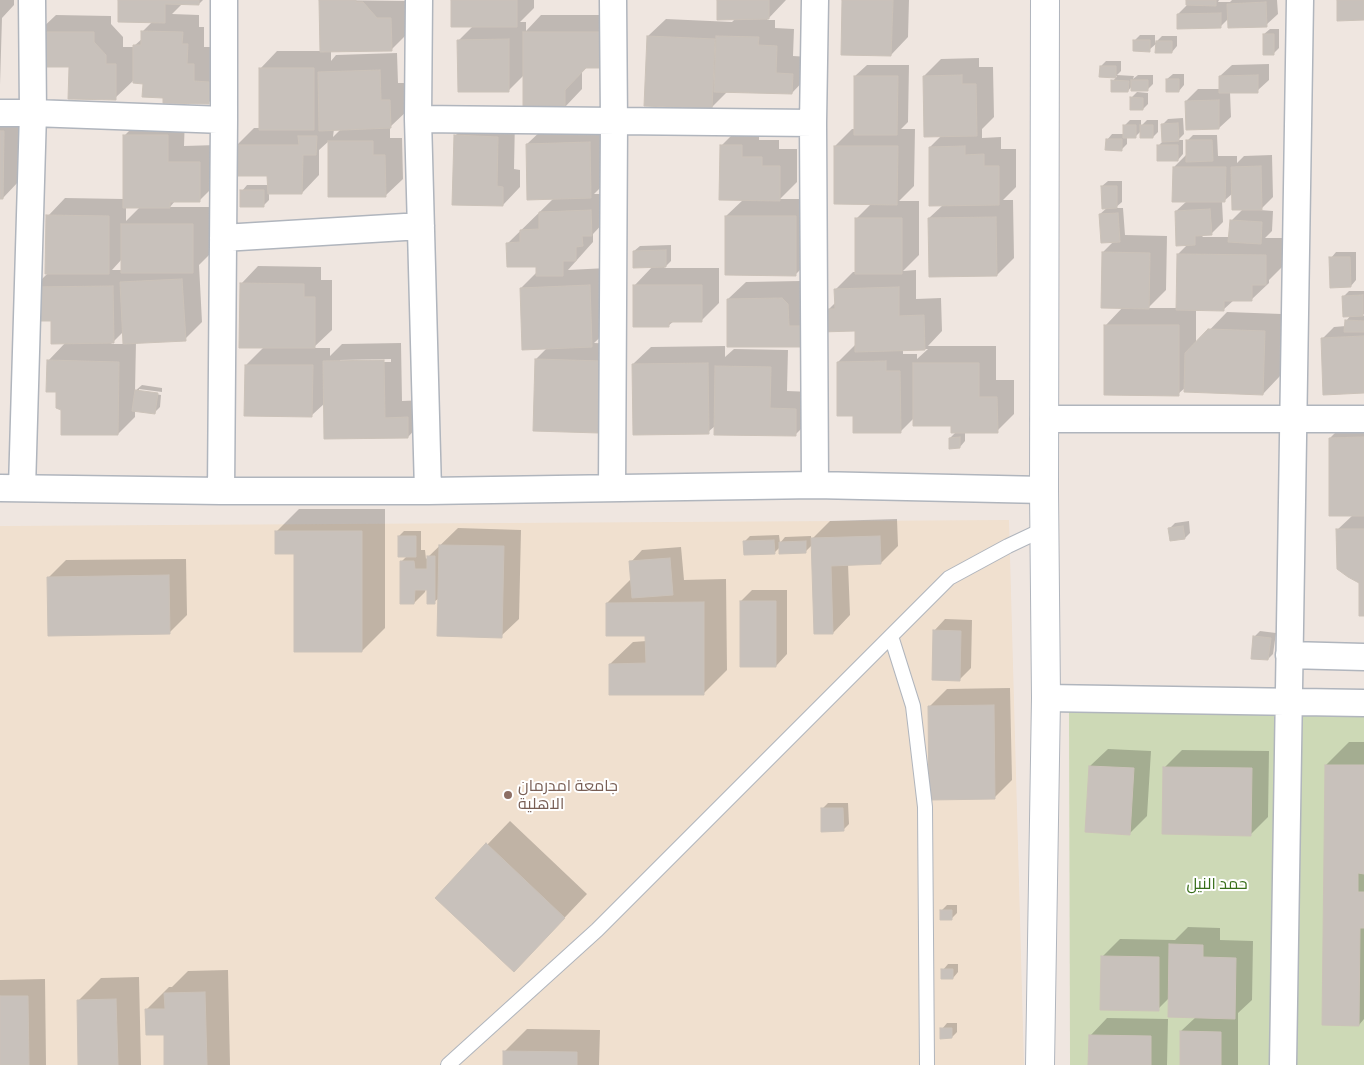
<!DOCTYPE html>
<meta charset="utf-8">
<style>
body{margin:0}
canvas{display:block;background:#efe6e0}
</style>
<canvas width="1364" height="1065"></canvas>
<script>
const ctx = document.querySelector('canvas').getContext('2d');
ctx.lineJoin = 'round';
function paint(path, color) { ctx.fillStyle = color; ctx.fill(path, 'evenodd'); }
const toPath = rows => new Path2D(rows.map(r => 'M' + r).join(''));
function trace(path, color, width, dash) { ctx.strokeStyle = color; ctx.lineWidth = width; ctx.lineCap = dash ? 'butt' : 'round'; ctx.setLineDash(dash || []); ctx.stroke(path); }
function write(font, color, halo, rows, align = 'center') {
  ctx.font = font + ' Ubuntu,Cairo,sans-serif'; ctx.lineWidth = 4; ctx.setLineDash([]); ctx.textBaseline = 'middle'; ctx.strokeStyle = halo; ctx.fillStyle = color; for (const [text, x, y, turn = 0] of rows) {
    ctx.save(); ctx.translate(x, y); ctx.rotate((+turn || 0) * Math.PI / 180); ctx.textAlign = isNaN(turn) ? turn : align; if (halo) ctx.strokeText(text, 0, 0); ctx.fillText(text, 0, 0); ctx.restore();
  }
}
paint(toPath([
 [1009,520,1024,1065,0,1065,0,526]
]), '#f0e0cf');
paint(toPath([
 [1364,702,1364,1065,1070,1065,1069,703]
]), '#cdd9b6');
paint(toPath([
 [0,0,14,0,14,5,2,18,0,85],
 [119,0,203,0,199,4,182,4,172,14,199,15,199,27,204,27,204,47,211,47,226,85,208,103,164,97,144,82,134,80,115,98,70,66,38,32,56,15,111,16,111,24,123,37,123,47,134,47,134,46,143,38,143,31,153,21],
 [321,0,408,1,409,32,391,50,331,50,331,61,336,55,397,53,398,83,407,83,408,110,390,127,390,138,402,138,403,179,385,196,329,196,329,141,319,150,319,175,302,193,269,192,269,200,263,206,242,191,247,185,269,185,269,175,236,146,254,128,260,128,260,69,277,51,321,51],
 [334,129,341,129,333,137],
 [452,0,534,0,534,8,520,22,526,22,526,31,541,15,622,15,582,71,582,89,565,107,524,75,509,90,459,40,473,26],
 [719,0,786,0,767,20,775,20,775,28,794,29,793,56,810,57,809,75,792,93,728,91,712,107,648,36,666,19,732,22,735,19],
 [843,0,909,0,908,37,891,55],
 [1187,0,1219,0,1218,2,1230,2,1232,0,1277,0,1278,14,1266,25,1229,18,1220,27,1178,14,1187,5],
 [1270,29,1279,29,1279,48,1273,54,1264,34],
 [1140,35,1155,35,1155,43,1162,36,1177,36,1177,46,1172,52,1157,43,1149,50,1134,41],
 [979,58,979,67,993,67,994,117,982,129,982,138,1001,137,1001,149,1016,149,1016,187,1003,200,1013,200,1014,258,997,275,929,218,943,205,930,147,942,135,924,76,941,59],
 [1106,61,1121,61,1121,71,1117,75,1134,76,1133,79,1138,75,1153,75,1153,84,1147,90,1132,86,1128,91,1113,81,1117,76,1101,76,1101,66],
 [1269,64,1269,80,1257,91,1230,92,1231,117,1219,128,1186,101,1198,89,1221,89,1220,76,1232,65],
 [867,65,909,65,908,122,901,129,915,129,914,186,899,201,919,201,919,255,903,271,916,270,916,299,941,298,942,331,928,346,996,346,996,380,1014,380,1014,414,997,431,965,431,965,441,960,447,950,438,957,431,952,425,914,418,900,432,838,362,856,344,856,330,828,310,836,302,836,289,853,272,857,272,856,219,872,203,835,146,852,129,856,129,855,76],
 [903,349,928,349,917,359,917,354,903,354],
 [1173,74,1184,74,1184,85,1179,91,1167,79],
 [1137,92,1148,93,1148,104,1143,109,1131,98],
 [0,114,21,114,20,180,3,198,0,198],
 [142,118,185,118,184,146,217,145,217,183,199,201,175,201,170,207,210,207,210,254,199,265,202,322,185,339,136,342,135,391,142,385,162,388,162,392,139,389,139,391,161,395,160,407,154,413,135,410,135,417,118,434,63,409,48,361,66,342,34,287,49,272,48,216,65,198,124,199,125,135],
 [126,207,140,207,126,221],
 [122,259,122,270,112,270],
 [123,332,124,344,111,344],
 [472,118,515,120,514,169,520,170,520,187,503,205,455,136],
 [1183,118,1184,134,1178,140,1183,140,1183,154,1178,160,1158,146,1163,141,1163,124,1168,119],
 [1130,120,1141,120,1141,126,1147,120,1158,120,1158,132,1153,137,1141,131,1135,137,1127,137,1127,144,1122,149,1107,140,1112,134,1124,134,1124,126],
 [607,125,608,180,594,194,608,194,609,217,593,234,593,242,568,270,607,268,609,329,594,343,618,344,616,414,598,432,536,359,547,348,521,288,537,272,537,265,508,243,554,198,527,144,545,127],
 [739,128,759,128,759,140,779,140,779,149,797,149,797,182,780,199,813,199,813,257,795,275,726,216,744,199,721,146],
 [1193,135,1217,135,1218,156,1237,156,1237,163,1244,156,1272,155,1273,197,1260,210,1273,211,1272,231,1265,238,1283,238,1283,266,1269,280,1269,283,1251,300,1234,300,1223,310,1196,309,1196,344,1227,312,1282,314,1280,376,1263,394,1186,387,1178,394,1106,325,1123,307,1103,252,1114,241,1100,214,1108,207,1102,186,1108,181,1122,181,1122,202,1115,208,1123,208,1125,235,1167,236,1166,290,1148,308,1177,308,1178,254,1188,244,1176,211,1187,201,1174,167,1186,155,1187,155,1187,141],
 [1233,193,1243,209,1231,221,1230,237,1202,237,1205,234,1211,234,1223,222,1222,201,1224,201],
 [671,245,671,261,664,268,719,268,719,303,701,321,674,321,668,326,634,286,653,266,634,251,640,246],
 [1336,252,1356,252,1356,280,1351,286,1331,258],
 [258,266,321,267,321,280,332,280,332,330,313,348,330,348,330,356,342,344,401,343,402,401,425,400,425,419,408,437,325,403,312,415,246,365,264,347,241,284],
 [391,359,391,362,340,362,340,360],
 [800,281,805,286,817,328,799,345,728,299,746,282],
 [1349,291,1364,291,1364,314,1362,315,1364,316,1364,392,1322,339,1334,327,1346,326,1346,321,1351,315,1343,297],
 [725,346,725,357,734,349,788,350,787,391,813,392,813,417,795,435,715,426,708,432,633,364,651,347],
 [1347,421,1364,421,1364,614,1360,582,1337,530,1353,515,1330,438],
 [299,509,385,509,385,628,362,651,295,552,276,532],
 [897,519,898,546,881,563,848,564,850,615,833,633,813,544,806,551,780,547,774,553,745,541,750,536,779,535,780,543,785,537,811,536,811,540,830,521],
 [1189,521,1190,533,1185,538,1170,528,1175,523],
 [458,528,521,530,519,619,501,636,439,598,434,602,429,588,426,588,425,592,414,603,402,561,407,556,399,536,404,531,421,531,421,550,425,550,426,559],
 [681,547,684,580,726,579,727,670,704,693,610,664,633,642,647,641,646,634,607,603,630,580,632,580,631,562,642,550],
 [186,559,187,615,169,633,48,578,66,560],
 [752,590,787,590,787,654,776,666,741,601],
 [945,619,972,620,971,668,960,679,934,631],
 [1260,631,1276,633,1273,654,1268,659,1254,637],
 [1010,688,1012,780,994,798,929,707,947,689],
 [1349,742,1364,742,1364,1019,1359,1025,1326,765],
 [1108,749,1151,751,1147,816,1130,833,1087,831,1090,766],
 [1182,750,1269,751,1268,817,1251,834,1164,768],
 [828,803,848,803,849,824,843,830,822,809],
 [510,821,587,894,514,971,437,897],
 [947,905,957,905,957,913,952,918,942,910],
 [1188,927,1220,928,1220,940,1253,941,1252,1000,1238,1013,1238,1065,1181,1065,1181,1031,1196,1017,1169,998,1158,1009,1102,957,1120,939,1175,940],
 [948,964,958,964,958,972,953,978,943,970],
 [228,970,230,1065,166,1065,165,1033,146,1010,169,987,172,987,188,971],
 [139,977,141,1065,79,1065,78,1001,101,978],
 [45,979,46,1065,0,1065,0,980],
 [1107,1018,1168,1019,1167,1065,1089,1065,1090,1036],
 [947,1023,957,1023,957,1032,952,1037,942,1029],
 [527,1029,600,1030,599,1065,504,1065,504,1052]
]), '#0003');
const building = toPath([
 [118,0,199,0,199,5,165,4,165,23,118,22,118,0],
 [319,0,356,0,356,2,363,2,377,18,391,18,392,51,320,52,319,0],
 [451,0,517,0,517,27,451,27,451,0],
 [717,0,769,0,769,19,717,20,717,0],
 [842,0,893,0,891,56,841,55,842,0],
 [1186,0,1216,0,1216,6,1186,5,1186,0],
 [1337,0,1364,0,1364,20,1337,21,1337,0],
 [1266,2,1267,27,1228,28,1227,4,1266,2],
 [1221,13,1221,28,1177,29,1177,14,1221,13],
 [141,31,183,32,182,44,188,44,187,64,194,64,194,81,209,82,209,104,163,103,163,98,142,97,143,84,133,83,133,45,141,45,141,31],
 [37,32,94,32,94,42,106,55,106,64,116,64,116,100,68,99,69,67,37,67,37,32],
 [523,32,605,32,605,68,586,68,565,90,565,108,523,108,523,32],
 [1263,34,1274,34,1274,55,1263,55,1263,34],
 [647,36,715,39,712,109,644,106,647,36],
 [716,36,759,37,758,45,777,46,776,73,793,74,792,94,714,92,716,36],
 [509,39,509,92,458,92,457,40,509,39],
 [1133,40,1150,40,1150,52,1133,51,1133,40],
 [1156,41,1172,41,1172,53,1155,53,1156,41],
 [1100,66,1116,66,1116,78,1099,77,1100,66],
 [259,68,314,68,314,130,259,130,259,68],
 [380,70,381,100,390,100,391,128,319,131,318,72,380,70],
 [962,75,962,84,976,84,977,136,924,137,923,76,962,75],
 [1258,75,1258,93,1219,93,1219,76,1258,75],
 [854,76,898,76,897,135,854,135,854,76],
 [1166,79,1179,79,1179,92,1166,92,1166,79],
 [1111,80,1129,81,1128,92,1111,92,1111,80],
 [1131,80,1148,80,1148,91,1131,91,1131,80],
 [1130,97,1143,98,1143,110,1130,110,1130,97],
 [1219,100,1219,129,1186,130,1185,101,1219,100],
 [1178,123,1179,141,1162,142,1161,124,1178,123],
 [1123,125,1136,125,1136,138,1123,138,1123,125],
 [1140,125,1153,125,1153,138,1140,138,1140,125],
 [0,131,4,131,3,199,0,199,0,131],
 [123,135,168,135,168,162,200,162,200,202,170,202,170,208,123,208,123,135],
 [454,135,498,137,497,186,503,187,503,206,452,205,454,135],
 [298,136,317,136,316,155,303,155,302,194,268,194,267,176,235,176,235,145,299,145,298,136],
 [1106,139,1122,139,1122,151,1105,150,1106,139],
 [1186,140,1212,140,1213,161,1186,162,1186,140],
 [328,141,373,141,373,155,385,155,386,197,328,197,328,141],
 [590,142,591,198,527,200,526,144,590,142],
 [720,145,742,145,742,157,762,157,762,166,780,166,780,201,719,200,720,145],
 [1157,145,1178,145,1178,161,1157,161,1157,145],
 [834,146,898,146,897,205,834,204,834,146],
 [965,146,965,155,984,154,984,166,999,166,999,205,929,206,929,147,965,146],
 [1261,166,1262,210,1232,210,1231,167,1261,166],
 [1173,167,1226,167,1225,202,1172,202,1173,167],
 [1101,186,1117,186,1117,208,1102,209,1101,186],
 [240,190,264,190,264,207,240,207,240,190],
 [1210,209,1212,235,1195,236,1195,245,1176,246,1175,211,1210,209],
 [591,210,592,236,582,236,583,246,576,247,576,261,563,261,563,276,536,276,536,267,507,267,506,243,520,242,520,230,539,229,539,212,591,210],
 [1118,213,1120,242,1101,243,1099,214,1118,213],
 [46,215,109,216,109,274,45,274,46,215],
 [725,216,796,216,796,276,725,275,725,216],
 [996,217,997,276,929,277,928,218,996,217],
 [855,218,902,218,902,274,855,274,855,218],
 [1230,220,1262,222,1261,244,1228,242,1230,220],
 [121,224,193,224,193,273,121,273,121,224],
 [666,250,666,267,633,268,633,251,666,250],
 [1102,252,1150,253,1149,309,1101,308,1102,252],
 [1177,254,1266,255,1266,285,1252,285,1252,301,1224,301,1224,311,1176,310,1177,254],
 [1329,257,1350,257,1351,287,1330,288,1329,257],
 [182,279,186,341,123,344,120,282,182,279],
 [240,283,304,284,304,297,315,297,315,348,239,348,240,283],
 [590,285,592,347,522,350,520,288,590,285],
 [633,285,702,285,702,322,669,322,669,327,633,327,633,285],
 [113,286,114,343,51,344,51,321,33,321,32,287,113,286],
 [899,287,899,316,924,315,925,350,855,352,855,331,821,332,827,309,835,309,834,289,899,287],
 [1363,295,1363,316,1343,317,1342,296,1363,295],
 [782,298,788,304,789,326,800,326,800,347,727,347,727,299,782,298],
 [1345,320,1364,321,1364,332,1344,332,1345,320],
 [1104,325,1179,325,1179,396,1104,395,1104,325],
 [1208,329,1265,331,1263,395,1184,392,1185,353,1208,329],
 [1364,336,1364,393,1323,395,1321,338,1364,336],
 [535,359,601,361,599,433,533,431,535,359],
 [47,360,119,362,118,435,61,435,61,410,56,408,56,392,46,392,47,360],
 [384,360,385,418,408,417,408,438,324,439,323,361,384,360],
 [886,361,886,371,900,371,901,433,853,433,853,416,837,416,837,362,886,361],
 [708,363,709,434,633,435,632,364,708,363],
 [913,363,979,363,979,397,997,397,998,433,951,433,951,426,913,426,913,363],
 [245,365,313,365,312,417,244,416,245,365],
 [715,366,771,367,770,408,796,409,796,436,714,435,715,366],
 [135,390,158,393,155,414,132,411,135,390],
 [960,437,960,448,949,449,949,438,960,437],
 [1364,437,1364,516,1329,516,1329,438,1364,437],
 [1183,526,1185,539,1170,541,1168,528,1183,526],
 [1336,529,1364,529,1364,616,1359,616,1359,583,1348,577,1337,569,1336,529],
 [275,531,362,531,362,652,294,652,294,554,275,554,275,531],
 [398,536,416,536,416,557,398,557,398,536],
 [880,536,881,564,831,566,833,634,814,634,811,538,880,536],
 [774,540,775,554,744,555,743,541,774,540],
 [806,541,806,553,779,554,779,542,806,541],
 [439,545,504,546,502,638,437,636,439,545],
 [427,556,435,556,435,604,427,604,427,590,415,590,414,604,400,604,400,561,414,561,415,569,427,569,427,556],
 [670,558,673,595,632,598,629,561,670,558],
 [169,575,170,634,48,636,47,577,169,575],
 [740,601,776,601,776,667,740,667,740,601],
 [704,602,704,695,609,695,609,664,646,663,645,636,606,636,606,603,704,602],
 [933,630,961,631,960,681,932,680,933,630],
 [1253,636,1271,638,1268,660,1251,659,1253,636],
 [994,705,995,799,929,800,928,706,994,705],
 [1325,765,1364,765,1364,874,1358,873,1358,892,1364,892,1364,928,1360,928,1359,1026,1322,1025,1325,765],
 [1089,766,1134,768,1130,835,1085,832,1089,766],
 [1163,767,1252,768,1251,836,1162,834,1163,767],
 [821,808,843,808,844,831,821,832,821,808],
 [486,843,565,918,514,972,435,898,486,843],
 [940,910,952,910,952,920,940,920,940,910],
 [1169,944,1203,945,1203,957,1236,958,1235,1019,1168,1017,1169,944],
 [1101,956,1159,957,1159,1011,1100,1010,1101,956],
 [941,969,953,969,953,979,941,979,941,969],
 [205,992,207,1065,164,1065,164,1035,146,1035,145,1009,165,1009,164,993,205,992],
 [0,996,28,996,29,1065,0,1065,0,996],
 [116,999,118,1065,78,1065,77,1000,116,999],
 [940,1028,952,1028,952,1038,940,1039,940,1028],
 [1180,1031,1221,1032,1221,1065,1180,1065,1180,1031],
 [1089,1035,1151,1036,1151,1065,1088,1065,1089,1035],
 [503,1051,577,1052,577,1065,503,1065,503,1051]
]);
paint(building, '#c8c1bb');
trace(building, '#cbc2b9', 1);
const service = toPath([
 [891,636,913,706,925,807,927,1065],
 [448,1065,597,930,949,578,1008,546,1044,529]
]);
const minor = toPath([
 [419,0,418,119,428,491],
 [0,113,33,113,224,120],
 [418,119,813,123],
 [223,238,421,226],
 [1044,419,1364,419],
 [815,485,813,123,815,0],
 [0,488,221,491,428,491,815,485,1044,490],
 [22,488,33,113,32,0],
 [612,488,614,122,613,0],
 [221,491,224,120,224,0],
 [1289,655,1364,657],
 [1046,698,1364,703],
 [1283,1065,1300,0]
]);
const tertiary = toPath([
 [1040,1065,1046,698,1044,490,1045,0]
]);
trace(service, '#b0b5bd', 16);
trace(minor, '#b0b5bd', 29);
trace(tertiary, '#b0b5bd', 30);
trace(service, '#fff', 14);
trace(minor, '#fff', 26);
trace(tertiary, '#fff', 28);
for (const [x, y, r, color] of [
 [508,795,5,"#8d6e63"]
]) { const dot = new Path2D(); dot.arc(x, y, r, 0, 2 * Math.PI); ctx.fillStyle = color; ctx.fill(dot); trace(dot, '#fff', 2); }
write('16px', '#785e54', '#fff', [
 ["جامعة امدرمان",518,786],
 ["الاهلية",518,804]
], 'left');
write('16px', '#386e19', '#fff', [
 ["حمد النيل",1217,884]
]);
</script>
